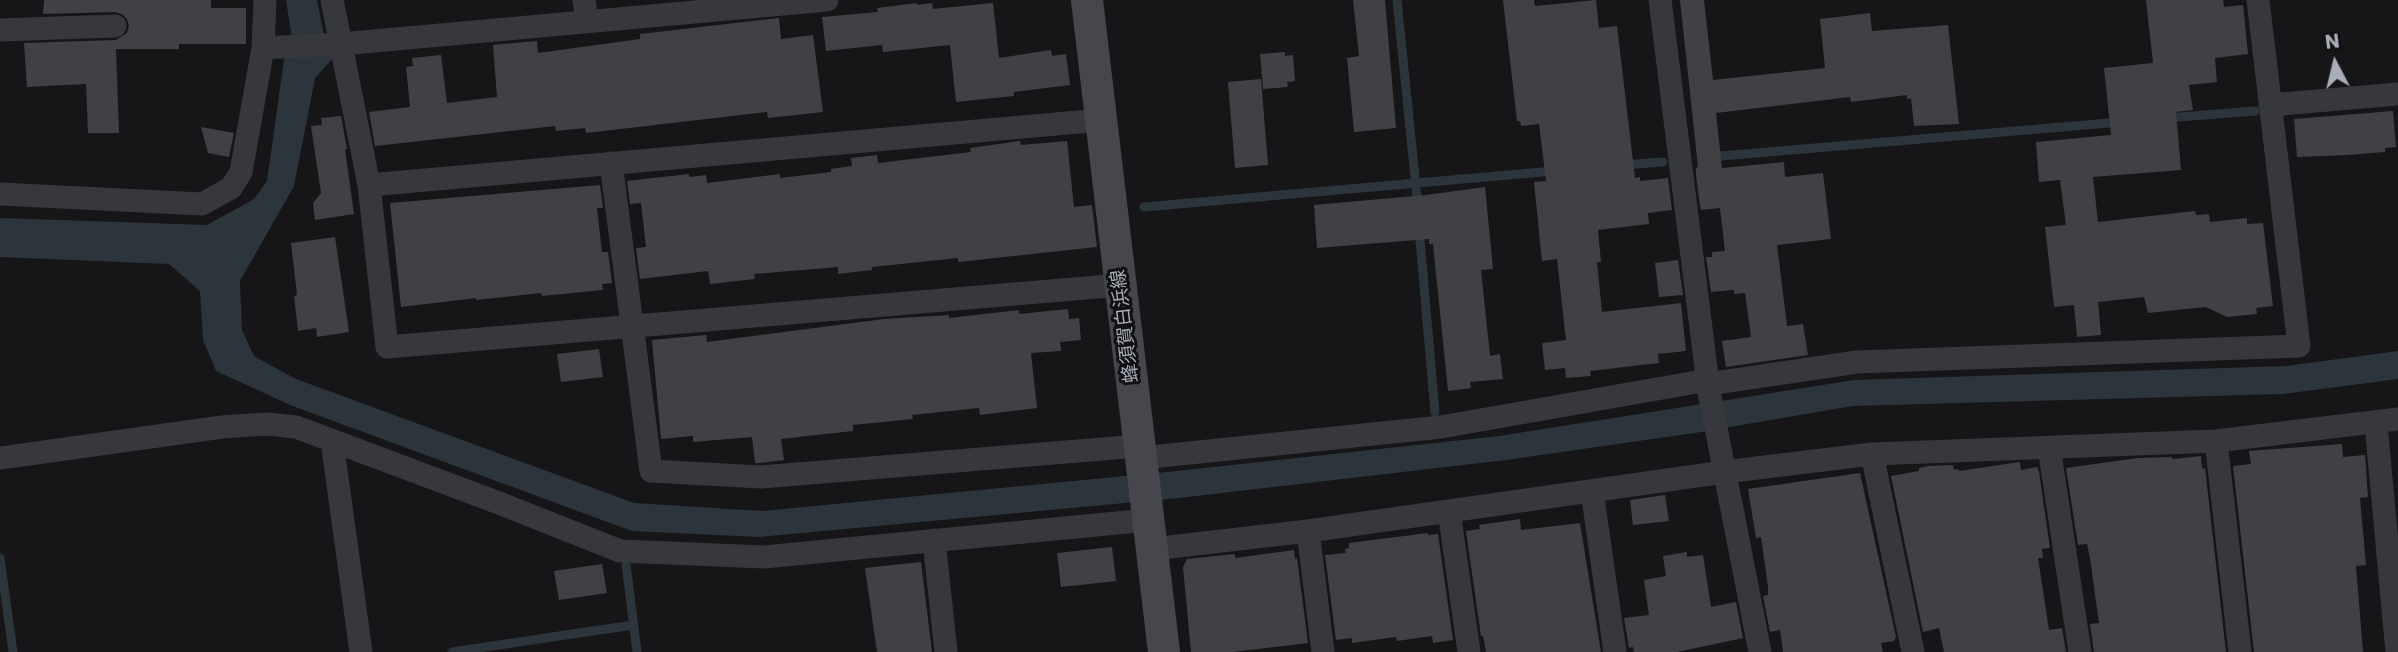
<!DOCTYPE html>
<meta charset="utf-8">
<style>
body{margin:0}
#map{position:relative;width:2398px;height:652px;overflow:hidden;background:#161618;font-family:Poppins,sans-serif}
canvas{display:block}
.north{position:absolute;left:2300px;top:28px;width:70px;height:70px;-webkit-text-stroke:5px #111113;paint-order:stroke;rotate:353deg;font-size:19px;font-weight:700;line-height:28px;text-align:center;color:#a8adb8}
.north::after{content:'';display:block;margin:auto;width:24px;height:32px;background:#a8adb8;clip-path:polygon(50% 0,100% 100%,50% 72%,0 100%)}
</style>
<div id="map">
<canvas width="2398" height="652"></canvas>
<div class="north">N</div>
</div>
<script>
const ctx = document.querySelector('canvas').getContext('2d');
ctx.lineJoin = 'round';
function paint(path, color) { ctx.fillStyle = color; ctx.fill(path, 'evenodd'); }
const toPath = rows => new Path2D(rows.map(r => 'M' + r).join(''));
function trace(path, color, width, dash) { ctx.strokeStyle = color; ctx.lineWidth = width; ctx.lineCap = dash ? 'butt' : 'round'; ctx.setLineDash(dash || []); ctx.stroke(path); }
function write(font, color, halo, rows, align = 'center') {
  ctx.font = font + ' Poppins,"Noto Sans JP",sans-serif'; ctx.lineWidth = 6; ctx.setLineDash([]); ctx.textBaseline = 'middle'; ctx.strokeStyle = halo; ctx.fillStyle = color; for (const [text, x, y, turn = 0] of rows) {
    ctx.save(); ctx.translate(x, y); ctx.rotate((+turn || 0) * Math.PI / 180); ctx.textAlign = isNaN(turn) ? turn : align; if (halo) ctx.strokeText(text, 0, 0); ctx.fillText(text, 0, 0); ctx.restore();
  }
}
paint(toPath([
 [286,0,317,0,324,35,334,57,315,78,294,186,240,281,242,330,254,356,296,379,634,503,762,511,1177,471,1499,436,1854,380,2286,366,2398,351,2398,379,2283,394,1852,406,1701,432,1506,460,1179,498,759,537,632,531,290,405,216,371,203,340,200,291,169,264,0,257,0,218,207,225,254,199,267,181,284,60,292,38]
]), '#2c353c');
trace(toPath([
 [1397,0,1418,207],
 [2166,118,2255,111],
 [1709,157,2121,122],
 [1623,165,1663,162],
 [1144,207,1554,171],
 [1419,228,1435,412],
 [0,558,13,652],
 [626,564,637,652],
 [452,652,633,625]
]), '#2c353c', 9);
paint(toPath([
 [44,0,211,0,211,8,246,8,246,44,179,44,179,49,116,49,119,133,88,133,86,84,27,87,24,43,116,40,127,33,129,26,127,19,122,14,115,12,43,14],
 [1353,0,1385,0,1396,128,1354,132,1347,58,1359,56],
 [1503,0,1534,0,1535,6,1596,0,1599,28,1617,26,1635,178,1640,177,1640,181,1668,178,1672,210,1648,213,1649,224,1598,230,1601,262,1597,262,1602,312,1681,303,1686,351,1658,354,1659,363,1590,371,1591,376,1566,378,1565,368,1545,370,1542,343,1566,340,1557,259,1542,261,1534,182,1546,181,1539,124,1521,126,1520,121,1517,121],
 [1680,0,1704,0,1713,80,1825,68,1820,19,1870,13,1872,31,1948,25,1959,124,1914,126,1911,98,1907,99,1907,95,1851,102,1850,97,1716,113,1722,168,1784,162,1785,177,1823,173,1831,239,1777,245,1787,326,1803,324,1808,355,1726,367,1722,341,1751,337,1745,293,1734,294,1734,290,1711,292,1706,257,1712,257,1712,252,1725,251,1720,208,1701,210,1700,206,1696,175,1696,168,1698,167],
 [2146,0,2223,0,2224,7,2243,5,2248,54,2215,58,2217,82,2189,85,2193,110,2176,112,2181,170,2093,177,2098,222,2195,211,2196,215,2209,214,2210,222,2247,218,2247,224,2263,223,2273,306,2256,308,2257,314,2227,317,2206,307,2148,313,2144,297,2098,302,2101,335,2077,337,2074,305,2054,307,2045,227,2066,225,2060,180,2039,182,2036,142,2111,135,2104,68,2153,63],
 [917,3,917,5,932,3,933,9,993,3,999,58,1051,50,1052,56,1066,54,1070,85,1014,92,1014,96,956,102,950,45,883,52,882,45,826,51,822,17,878,12,877,8],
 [779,18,781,39,813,35,823,112,768,118,767,112,586,133,585,128,556,131,555,126,375,146,369,112,410,107,406,67,413,66,412,58,441,55,447,103,497,97,493,45,537,41,538,53,640,39,640,34],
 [1285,52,1285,56,1293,55,1295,81,1287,82,1288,87,1263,89,1260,54],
 [1261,79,1268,165,1235,168,1228,82],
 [2393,111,2396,147,2385,148,2385,152,2347,155,2297,157,2294,119],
 [341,116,347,149,345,149,354,214,315,220,313,203,321,193,311,126,322,125,321,118],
 [201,127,234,133,229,157,208,153],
 [1020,141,1021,145,1067,141,1074,207,1092,205,1097,247,958,262,958,258,872,267,872,270,838,274,838,267,754,274,755,279,710,284,708,271,640,279,636,248,646,247,641,203,630,204,627,181,689,174,689,177,706,175,707,183,780,174,780,178,831,172,831,169,852,166,851,158,877,155,878,163,971,152,970,148],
 [600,185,603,208,597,208,602,252,608,252,612,283,602,284,603,290,542,296,541,293,476,300,476,298,401,307,390,203],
 [1485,187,1493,269,1481,270,1490,356,1500,354,1503,379,1470,382,1471,388,1448,391,1433,244,1429,244,1429,239,1317,248,1314,205,1426,195],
 [335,237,349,332,317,337,316,328,298,331,294,296,297,295,291,243],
 [1678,260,1683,295,1659,297,1655,263],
 [1068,309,1069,319,1079,318,1081,340,1060,342,1061,351,1031,353,1037,408,980,415,979,408,912,415,913,419,853,425,853,431,781,439,784,460,760,463,755,463,752,437,693,442,693,436,661,439,652,340,706,335,707,342,884,319,949,315,949,318,1019,310,1019,314],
 [599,349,603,377,561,382,557,354],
 [2342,444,2343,457,2365,455,2368,497,2360,498,2366,565,2356,566,2363,652,2254,652,2233,466,2251,464,2249,451],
 [2201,456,2202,469,2205,468,2226,652,2094,652,2090,624,2099,623,2090,558,2087,544,2078,545,2066,468,2138,458,2172,457,2173,459],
 [2020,462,2021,470,2037,467,2039,472,2050,548,2042,549,2043,558,2038,558,2049,630,2062,628,2066,652,1944,652,1939,628,1923,632,1891,476,1919,471,1919,468,1928,466,1953,465,1954,470,1958,469,1959,471],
 [1860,473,1896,637,1894,641,1881,643,1883,652,1783,652,1780,630,1770,632,1763,596,1768,595,1768,587,1761,537,1756,538,1748,489],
 [1665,495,1669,521,1633,525,1630,500],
 [1520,519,1521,530,1580,523,1601,652,1486,652,1483,636,1481,636,1466,531,1480,529,1479,525],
 [1428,533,1428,535,1438,534,1453,640,1433,643,1432,636,1397,641,1396,637,1352,643,1352,638,1336,640,1325,555,1346,553,1345,549,1349,548,1349,543],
 [1112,547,1116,581,1061,587,1057,553],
 [1294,550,1295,559,1297,558,1308,643,1233,652,1191,652,1183,567,1187,559,1235,554,1235,558],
 [1687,552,1687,557,1703,555,1711,607,1736,602,1743,638,1677,652,1634,652,1633,647,1629,648,1624,618,1649,615,1644,580,1666,576,1663,556],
 [921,562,932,652,877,652,865,568],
 [602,564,607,593,559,600,554,571]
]), '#404145');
trace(toPath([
 [332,0,369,185,387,347,1121,285],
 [584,0,587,21],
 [1660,0,1709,392,1760,652],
 [0,30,115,26],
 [263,48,341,44,827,0],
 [2270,105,2398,94],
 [611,163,651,471,761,477,1139,446],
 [369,185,1101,120],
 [0,194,202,204,231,188,241,172,263,48,265,0],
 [1708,384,1857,362,2299,346,2258,0],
 [2376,424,2397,652],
 [332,441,361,652],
 [2216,441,2240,652],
 [2049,447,2080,652],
 [1872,454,1913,652],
 [0,458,222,427,267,424,296,427,499,503,620,551,764,557,1148,520],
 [1141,458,1441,427,1708,380],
 [1592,491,1615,652],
 [1449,511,1469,652],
 [1308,531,1323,652],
 [934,540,946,652],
 [1152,549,1308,531,1724,472,1872,454,2216,441,2398,419]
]), '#37383d', 23);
trace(toPath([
 [1087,0,1164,652]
]), '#45474d', 32);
write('19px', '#a8adb8', '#111113', [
 ["蜂須賀白浜線",1126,326,-97]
]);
</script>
